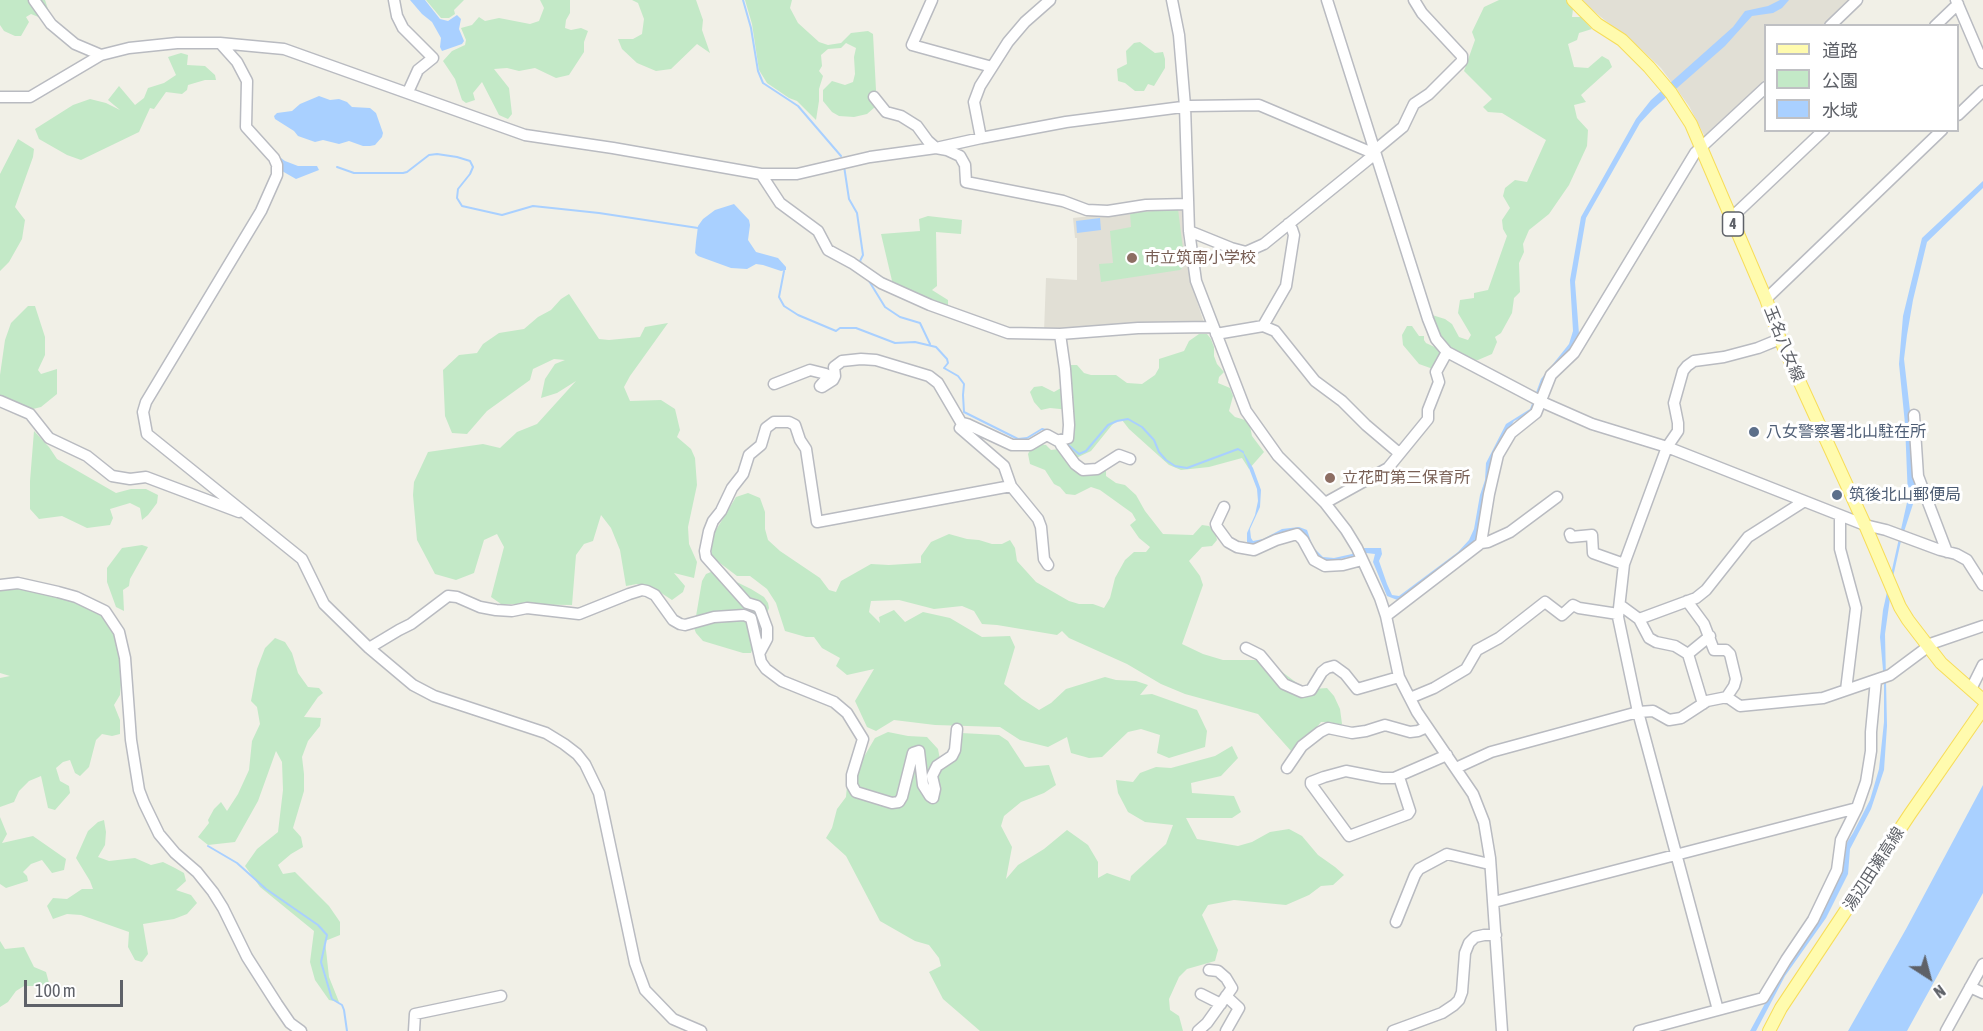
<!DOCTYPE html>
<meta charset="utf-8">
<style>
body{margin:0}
#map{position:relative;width:1983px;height:1031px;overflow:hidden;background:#f1f0e7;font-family:"Asap Condensed","Noto Sans JP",sans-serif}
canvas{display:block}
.legend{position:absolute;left:1764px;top:24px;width:195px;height:108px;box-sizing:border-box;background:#fff;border:2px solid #bfc0c3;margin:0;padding:8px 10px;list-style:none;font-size:18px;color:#5e6168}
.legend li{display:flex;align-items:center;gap:12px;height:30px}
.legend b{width:30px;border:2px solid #bfc0c3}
.north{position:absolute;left:1899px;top:947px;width:60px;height:60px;-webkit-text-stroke:4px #fff;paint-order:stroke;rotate:144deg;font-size:16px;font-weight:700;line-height:24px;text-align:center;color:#5e6168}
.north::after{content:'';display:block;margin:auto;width:21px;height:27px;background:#5e6168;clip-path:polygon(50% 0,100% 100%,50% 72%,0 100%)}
.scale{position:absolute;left:24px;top:980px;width:99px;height:27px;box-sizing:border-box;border:3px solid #5e6168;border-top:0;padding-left:8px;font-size:18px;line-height:21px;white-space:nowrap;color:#5e6168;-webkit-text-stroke:4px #fff;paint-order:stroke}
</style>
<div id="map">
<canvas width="1983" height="1031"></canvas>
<ul class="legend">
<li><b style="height:8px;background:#fffbae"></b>道路</li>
<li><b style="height:16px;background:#c3e9c7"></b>公園</li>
<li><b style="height:16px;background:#a9d0ff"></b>水域</li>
</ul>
<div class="north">N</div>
<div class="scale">100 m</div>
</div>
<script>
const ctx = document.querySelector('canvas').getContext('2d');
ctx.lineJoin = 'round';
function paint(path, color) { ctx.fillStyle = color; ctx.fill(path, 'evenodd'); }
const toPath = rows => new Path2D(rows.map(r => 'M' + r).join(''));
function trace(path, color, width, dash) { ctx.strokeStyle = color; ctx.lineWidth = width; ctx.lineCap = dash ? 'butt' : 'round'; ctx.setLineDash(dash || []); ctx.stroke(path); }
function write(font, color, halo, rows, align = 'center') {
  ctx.font = font + ' "Asap Condensed","Noto Sans JP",sans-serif'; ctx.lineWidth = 6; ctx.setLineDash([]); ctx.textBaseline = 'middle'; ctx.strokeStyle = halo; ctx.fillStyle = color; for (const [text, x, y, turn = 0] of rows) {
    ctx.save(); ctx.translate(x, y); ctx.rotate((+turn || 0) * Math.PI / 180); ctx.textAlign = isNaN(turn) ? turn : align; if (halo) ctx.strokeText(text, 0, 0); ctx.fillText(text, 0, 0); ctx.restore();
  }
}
paint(toPath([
 [1580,0,1853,0,1826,25,1766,26,1765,82,1706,139,1689,106,1661,68,1643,51],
 [1182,206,1183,238,1191,283,1204,323,1152,322,1044,332,1046,278,1077,280,1077,238,1075,238,1073,218]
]), '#e1dfd5');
paint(toPath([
 [0,0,45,0,50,15,41,18,31,14,26,17,29,22,21,36,15,36,4,31,0,25],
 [426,0,464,0,454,10,455,14,449,18,441,18],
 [540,0,570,0,570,13,566,20,565,28,571,30,581,28,588,31,584,42,584,52,569,75,556,78,535,68,519,71,507,68,494,69,509,88,512,114,508,119,499,115,482,82,473,93,475,100,466,103,462,100,455,79,443,61,452,51,465,45,466,40,461,28,472,25,479,17,485,21,499,18,530,24,539,21,544,8],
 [632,0,696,0,703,20,702,30,710,53,697,44,671,69,656,71,637,63,622,49,618,39,633,39,642,34,644,19,638,3],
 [745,0,792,0,790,8,798,23,819,42,828,45,841,43,851,33,868,31,873,34,876,90,879,100,875,107,867,114,854,117,839,116,832,112,823,101,823,90,832,81,845,85,853,82,855,74,854,57,856,48,846,43,841,48,828,49,821,55,822,66,819,71,823,76,819,89,819,101,816,120,797,101,789,98,767,83,759,70,752,24],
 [1499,0,1569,0,1573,9,1572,17,1581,17,1592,29,1579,33,1577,40,1568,44,1574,67,1588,68,1602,56,1609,60,1612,67,1581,95,1586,102,1574,105,1577,118,1588,130,1587,146,1569,185,1549,214,1529,230,1523,244,1524,252,1519,263,1520,292,1514,298,1512,313,1501,333,1495,337,1497,342,1492,354,1478,360,1460,359,1443,345,1432,315,1445,319,1452,324,1459,337,1468,340,1471,335,1458,313,1460,300,1474,298,1474,293,1488,290,1507,236,1503,229,1502,220,1510,208,1503,196,1505,188,1515,180,1527,182,1546,140,1502,113,1488,112,1483,107,1492,99,1464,71,1475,40,1472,32,1484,7],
 [1140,42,1155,53,1163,52,1165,59,1165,68,1154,86,1148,84,1144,91,1135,91,1125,83,1118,81,1117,69,1127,64,1126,51,1134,43],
 [181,53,188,55,187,65,205,66,215,75,216,80,205,80,188,85,187,90,182,94,166,92,154,109,150,108,139,132,81,160,67,155,39,139,35,129,73,105,90,99,106,103,120,110,108,100,119,86,135,105,144,98,148,88,164,83,176,75,168,57],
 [18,139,34,149,33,157,15,207,25,220,22,239,9,262,0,271,0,174],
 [1178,209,1185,265,1180,270,1101,282,1099,264,1113,263,1110,231,1131,227,1130,213],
 [928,216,962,220,961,234,936,232,937,286,932,290,948,300,948,305,942,305,893,285,881,234,920,231,919,219],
 [569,294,599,339,609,340,640,337,645,327,668,323,630,376,624,387,630,401,661,400,675,409,680,430,677,437,691,449,695,458,697,485,688,527,689,544,697,562,694,578,674,573,685,586,683,592,672,600,652,587,637,584,626,586,620,550,611,528,601,515,593,541,584,544,576,555,572,605,501,604,491,597,504,547,497,534,484,540,474,573,456,580,435,574,417,540,413,495,414,482,428,452,483,444,500,448,517,432,537,424,576,381,557,393,541,398,545,379,555,364,565,360,554,359,533,369,530,380,487,411,467,434,452,433,445,416,443,370,459,355,477,353,483,344,499,333,524,329,538,317,551,310,561,299],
 [28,306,35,306,45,337,45,355,38,370,41,374,57,369,57,394,41,407,29,410,0,398,0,375,5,340,11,323],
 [1407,326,1412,326,1419,336,1424,336,1424,340,1426,343,1441,350,1442,355,1433,369,1419,364,1403,345,1402,335],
 [1199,334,1207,334,1211,339,1214,347,1214,356,1217,364,1224,372,1219,377,1218,383,1230,388,1233,396,1229,411,1235,417,1245,420,1250,426,1252,436,1264,452,1249,469,1242,458,1209,467,1181,470,1169,465,1129,429,1122,420,1117,420,1112,425,1091,451,1072,460,1071,465,1106,470,1106,476,1116,483,1125,485,1136,495,1145,511,1163,534,1193,535,1202,525,1209,526,1215,531,1217,540,1212,546,1202,547,1189,561,1200,576,1203,585,1182,644,1203,654,1223,660,1259,660,1278,669,1301,686,1314,689,1327,688,1334,696,1340,709,1342,724,1338,727,1330,722,1321,722,1313,732,1291,751,1258,714,1185,694,1161,684,1127,664,1069,638,1062,631,1057,635,997,625,982,624,974,611,962,606,934,609,899,600,871,601,869,612,880,623,879,617,894,610,905,622,923,612,950,618,982,637,1010,636,1015,647,1004,684,1022,699,1039,710,1051,703,1066,689,1105,677,1116,680,1136,681,1148,685,1140,695,1152,694,1197,710,1207,731,1205,747,1169,758,1157,753,1160,735,1141,729,1128,732,1102,757,1089,758,1071,753,1067,737,1048,747,1020,740,1000,727,935,725,894,720,876,731,867,727,855,701,874,669,847,675,836,666,840,658,822,648,814,637,806,637,785,631,776,603,767,589,750,576,737,576,712,557,710,540,736,497,748,493,760,498,765,512,765,529,768,540,780,551,820,578,829,590,836,592,841,581,871,564,889,565,921,563,921,556,931,542,949,534,967,539,979,540,992,544,1002,544,1010,540,1015,548,1017,561,1036,582,1069,601,1079,604,1093,604,1104,608,1110,598,1115,578,1125,560,1134,552,1146,552,1150,547,1139,538,1130,525,1136,520,1132,513,1100,490,1091,487,1075,495,1066,494,1060,487,1054,484,1045,470,1030,464,1028,454,1031,448,1038,444,1046,445,1051,450,1059,449,1065,447,1070,441,1070,410,1050,408,1041,410,1034,402,1030,392,1034,387,1042,386,1054,392,1061,388,1070,391,1070,365,1077,365,1084,373,1091,375,1116,375,1127,383,1142,384,1155,375,1159,368,1159,359,1184,351,1189,341],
 [34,431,49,447,57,459,116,493,131,489,146,489,158,495,157,503,148,515,142,520,140,508,130,503,110,509,113,518,110,525,87,528,62,516,39,519,30,509,30,481],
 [142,545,148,547,130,579,129,586,123,590,124,611,116,607,107,582,107,568,122,548],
 [711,572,716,572,751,589,764,597,768,603,769,608,751,653,743,653,703,641,696,633,694,628,702,581,706,574],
 [16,586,74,600,99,610,116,632,123,659,120,695,114,705,120,720,120,734,112,736,102,734,96,740,89,767,80,776,75,773,70,760,63,762,56,768,60,781,69,786,70,793,55,810,48,808,41,776,29,781,19,791,14,802,0,807,0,678,10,676,0,673,0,588],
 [275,638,285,642,292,653,298,673,308,687,319,688,323,693,318,697,304,717,321,718,320,726,308,741,302,757,304,774,304,791,293,828,301,837,303,847,291,854,278,865,283,874,295,872,329,906,340,922,340,935,325,941,329,977,339,1002,329,1000,315,980,310,962,314,931,260,887,245,866,257,849,278,832,283,790,282,762,276,751,258,801,235,842,208,845,198,837,209,823,208,820,214,809,221,802,227,811,238,794,249,770,252,741,260,724,257,707,251,701,257,669,265,648],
 [888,732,908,736,927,737,938,749,942,770,956,759,961,733,999,735,1008,741,1025,767,1049,765,1056,785,1044,793,1021,802,1004,816,1001,826,1012,847,1006,879,1018,865,1044,849,1067,830,1088,845,1098,862,1098,878,1107,873,1130,881,1131,876,1166,844,1173,825,1145,822,1128,812,1118,793,1116,780,1133,782,1140,773,1156,767,1171,768,1215,756,1232,746,1238,758,1221,776,1191,783,1192,793,1234,796,1241,812,1232,818,1186,818,1197,839,1238,846,1252,842,1270,832,1289,829,1302,836,1318,855,1335,867,1344,875,1333,885,1321,886,1309,895,1286,905,1234,900,1208,905,1202,915,1218,950,1215,961,1187,969,1179,977,1169,999,1170,1010,1179,1016,1183,1031,980,1031,943,999,929,972,941,966,939,958,929,945,915,941,880,921,846,856,826,838,832,828,837,809,846,797,847,786,875,738],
 [0,817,7,834,2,843,33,836,66,859,64,870,52,873,42,860,31,864,23,872,27,876,28,881,6,888,0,884],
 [104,820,106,832,105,845,98,857,109,861,135,858,151,865,163,862,175,868,184,873,186,881,176,890,191,895,197,903,187,914,174,919,143,924,148,954,142,962,135,960,128,947,129,932,81,915,67,914,53,919,47,906,53,898,67,899,82,889,93,889,90,881,76,858,88,831,98,822],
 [0,941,5,949,24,947,34,967,46,972,49,983,38,986,24,986,16,991,8,1002,0,1007]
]), '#c3e9c7');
paint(toPath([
 [410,0,425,0,440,19,448,21,457,15,461,19,459,29,464,41,462,44,442,51,440,47,441,38,432,22,422,14],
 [1780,0,1789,0,1782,8,1773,13,1752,16,1725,46,1653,109,1640,123,1586,218,1575,282,1579,334,1530,414,1514,421,1507,432,1482,501,1479,537,1458,556,1400,601,1387,596,1373,562,1375,554,1366,553,1336,560,1321,560,1314,553,1302,531,1292,530,1251,546,1247,542,1247,533,1255,515,1258,501,1257,489,1242,450,1253,468,1261,490,1260,507,1250,529,1251,538,1253,541,1263,539,1282,529,1299,527,1307,530,1313,547,1323,557,1334,558,1352,554,1364,548,1381,548,1382,554,1379,561,1387,584,1392,595,1399,596,1458,552,1469,540,1474,529,1480,495,1485,480,1486,463,1506,424,1530,409,1541,379,1569,344,1573,331,1570,280,1581,217,1636,119,1651,100,1733,27,1745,11,1768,6],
 [319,96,330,100,339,99,347,102,352,107,370,108,376,113,383,133,382,137,375,145,370,146,363,146,349,141,339,144,323,140,315,142,298,136,294,131,275,119,274,116,277,113,292,111,300,104],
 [277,155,285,161,298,166,317,166,319,170,296,179,282,171],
 [1983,181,1983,188,1927,242,1913,300,1907,335,1904,359,1913,437,1915,485,1913,504,1901,541,1893,577,1885,634,1887,726,1884,770,1871,809,1850,849,1848,874,1826,918,1785,976,1756,1031,1750,1031,1781,974,1821,915,1842,873,1846,844,1853,833,1870,800,1879,769,1884,722,1884,681,1880,637,1883,610,1908,498,1905,424,1899,364,1903,316,1922,238],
 [734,204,749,220,750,225,748,240,756,252,778,258,786,267,786,270,781,271,763,265,756,264,747,269,731,268,698,256,695,253,696,242,698,226,703,219,715,210],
 [1100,218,1101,230,1077,233,1076,221],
 [1983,785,1983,893,1907,1031,1848,1031,1906,929]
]), '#a9d0ff');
trace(toPath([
 [743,0,751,28,758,71,763,83,798,106,841,156],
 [844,166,849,199,857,213,863,255,860,261,862,264],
 [337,167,354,173,403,173,407,172,429,155,437,154,457,157,470,161,473,167,470,174,458,189,457,198,462,206,502,215,533,206,599,213,698,228],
 [784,271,779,297,784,306,798,315,836,331,840,328,856,328,895,343,915,342,936,347,947,359,948,363,944,368,958,376,964,384,963,395,964,412,1018,439,1027,438,1042,429,1050,431],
 [869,281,885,307,900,317,920,323,930,344],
 [1066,443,1079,454,1086,451,1108,425,1117,421,1128,419,1142,427,1154,440,1159,452,1166,460,1175,466,1187,468,1238,449,1243,452],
 [208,846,237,863,266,889,318,925,327,935,321,962,332,999,342,1005,344,1010,347,1031]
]), '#a9d0ff', 2);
const minor = toPath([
 [34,0,51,24,75,44,101,55],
 [394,0,397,16,403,28,433,58,418,70,408,92],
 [932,0,912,45,992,67],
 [1172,0,1179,35,1185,106,1189,231,1196,281,1246,411,1278,456,1325,503,1346,530,1357,548,1380,598,1386,616,1399,677,1417,712,1473,794,1484,822,1490,858,1502,1031],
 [1327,0,1428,319,1436,339,1447,352,1542,402,1592,424,1667,447,1865,525,1886,530,1940,550,1956,554,1967,560,1983,585],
 [1956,0,1983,63],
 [1830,26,1857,0],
 [1935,26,1958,4],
 [220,43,237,62,247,81,246,127,274,158,277,165,277,175,261,211,146,402,143,412,147,434,302,559,324,604,369,648,413,685,434,696,546,733,564,744,577,754,585,764,599,793,635,963,645,990,673,1019,701,1031],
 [0,97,30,97,101,55,129,48,177,43,220,43,284,49,525,135,613,148,761,174,797,174,870,157,936,148,981,138,1066,122,1190,106,1259,105,1375,154],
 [874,97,886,112,901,116,917,126,928,141,936,148,947,150,960,156,965,165,966,182,1063,201,1087,210,1108,211,1146,205,1188,204],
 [1958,115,1983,91],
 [981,138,974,102,980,86,1008,42,1025,22,1050,0],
 [1374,151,1403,127,1414,104,1429,94,1462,61,1462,56,1422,13,1414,0],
 [761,174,780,203,818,231,828,250,852,263,881,283,930,305,1008,333,1060,334,1138,328,1213,327],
 [1730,219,1824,130],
 [1189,231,1231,248,1246,252,1264,244,1375,154],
 [1766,299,1942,130],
 [1263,326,1286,286,1294,235,1292,229,1288,224],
 [1216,334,1263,326,1275,331,1315,381,1342,401,1366,425,1399,453],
 [774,384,810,370,826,374,827,378,820,386,822,387,833,380,835,376,834,367,842,361,861,359,876,360,929,376,938,383,962,424],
 [0,401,30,414,49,438,87,456,112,476,130,479,146,477,239,512],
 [1914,415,1918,476,1947,552],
 [1060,440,1061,445,1075,464,1083,470,1097,469,1119,455,1130,459],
 [1011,486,1038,519,1041,527,1044,559,1048,565],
 [1325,503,1388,468,1428,419,1428,410,1439,382,1436,372,1447,352],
 [1224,507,1216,524,1217,527,1228,542,1237,547,1254,550,1276,540,1297,534,1303,540,1314,560,1325,566,1343,565,1362,560],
 [1840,516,1840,549,1856,608,1846,690],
 [1570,534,1571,537,1592,535,1593,553,1624,564],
 [1481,543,1488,542,1510,532,1557,497],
 [0,585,18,583,58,592,76,597,105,611,119,632,125,658,131,740,139,790,144,803,159,834,175,853,197,872,213,892,223,908,247,957,277,1004,290,1023,301,1031],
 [1687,601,1704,624,1714,650,1726,650,1730,654,1736,679,1734,686,1726,698],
 [1620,605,1639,619,1649,638,1656,642,1675,646,1688,654,1703,704],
 [1386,616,1481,543,1489,494,1498,455,1511,433,1536,413,1551,375,1574,353,1695,153,1766,87],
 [1639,619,1696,598,1706,590,1748,537,1803,502],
 [369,648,399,630,411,624,448,596,457,597,480,607,496,610,512,611,527,608,579,614,629,594,642,590,647,591,655,595,673,620,680,624,685,625,714,617,744,615,751,618,761,662,766,669,782,681,834,702,847,713,863,739,852,775,852,785,856,792,892,803,899,802,902,797,913,753,919,751,923,785,930,796,933,798,935,789,932,776,937,766,952,756,955,750,957,729],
 [1246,648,1260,655,1284,684,1302,692,1311,690,1322,672,1327,668,1334,666,1345,674,1357,689,1399,677],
 [760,652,767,639,767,628,760,609,757,606,747,603,706,557,705,551,709,531,713,521,721,511,732,488,743,474,749,455,761,445,766,428,774,422,789,422,795,425,800,440,806,449,817,522,1011,486,1004,466,960,428,963,423,967,424,1012,445,1030,445,1047,435,1058,441,1068,438,1069,425,1065,369,1060,334],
 [1688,654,1710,636],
 [1971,689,1983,665],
 [1410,698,1434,688,1466,669,1477,650,1499,638,1545,602,1562,615,1573,605,1579,608,1618,614],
 [1287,768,1302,746,1320,732,1328,728,1352,733,1366,731,1385,725,1410,732,1418,731,1427,727],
 [1456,768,1491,752,1638,712,1653,711,1669,720,1681,718,1707,701,1727,697,1740,706,1823,698,1890,675,1933,643,1983,626],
 [1399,777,1410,811,1408,814,1349,836,1311,784,1311,782,1324,777,1346,771,1382,778,1394,778,1447,755],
 [1494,902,1857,808],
 [1396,922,1415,875,1419,869,1447,854,1485,863],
 [1970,987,1983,993],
 [1201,994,1221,1004],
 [1226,996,1239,1008,1226,1031],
 [1718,1010,1638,712,1618,617,1624,564,1667,447,1678,431,1678,423,1674,403,1683,371,1687,366,1694,361,1724,357,1758,348,1780,339],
 [414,1031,415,1014,501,996],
 [1198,1031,1207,1023,1232,988,1226,978,1218,971,1209,970],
 [1393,1031,1442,1013,1454,1005,1459,1000,1462,992,1465,953,1469,943,1475,937,1484,935,1496,935],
 [1639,1031,1763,998,1786,960,1813,920,1837,870,1841,840,1857,808,1866,782,1871,751,1871,732,1876,680],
 [1946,1031,1983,964]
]);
const major = toPath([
 [1573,0,1597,24,1622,40,1649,67,1671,93,1691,124,1766,299,1780,339,1865,525,1900,607,1908,620,1941,663,1983,700],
 [1769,1031,1781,1008,1910,814,1983,709]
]);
trace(minor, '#b9bbc1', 13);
trace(major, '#f7dd5a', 14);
trace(minor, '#fff', 10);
trace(major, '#fffbae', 12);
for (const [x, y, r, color] of [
 [1132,258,6,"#8d6e63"],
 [1754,432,6,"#5c6f8a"],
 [1330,478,6,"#8d6e63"],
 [1837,495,6,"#5c6f8a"]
]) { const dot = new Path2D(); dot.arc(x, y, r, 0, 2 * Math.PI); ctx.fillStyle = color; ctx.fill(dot); trace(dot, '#fff', 2); }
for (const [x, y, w] of [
 [1733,224,21]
]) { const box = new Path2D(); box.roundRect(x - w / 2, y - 12, w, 24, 4.5); ctx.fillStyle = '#fff'; ctx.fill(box); trace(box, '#5e6168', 1.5); }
write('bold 15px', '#5e6168', null, [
 ["4",1733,224]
]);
write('16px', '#785e54', '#fff', [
 ["市立筑南小学校",1144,258],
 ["立花町第三保育所",1342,478]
], 'left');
write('16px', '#5e6168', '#fff', [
 ["玉名八女線",1784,344,68],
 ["湯辺田瀬高線",1874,869,-57]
]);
write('16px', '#4e5e75', '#fff', [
 ["八女警察署北山駐在所",1766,432],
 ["筑後北山郵便局",1849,495]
], 'left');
</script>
